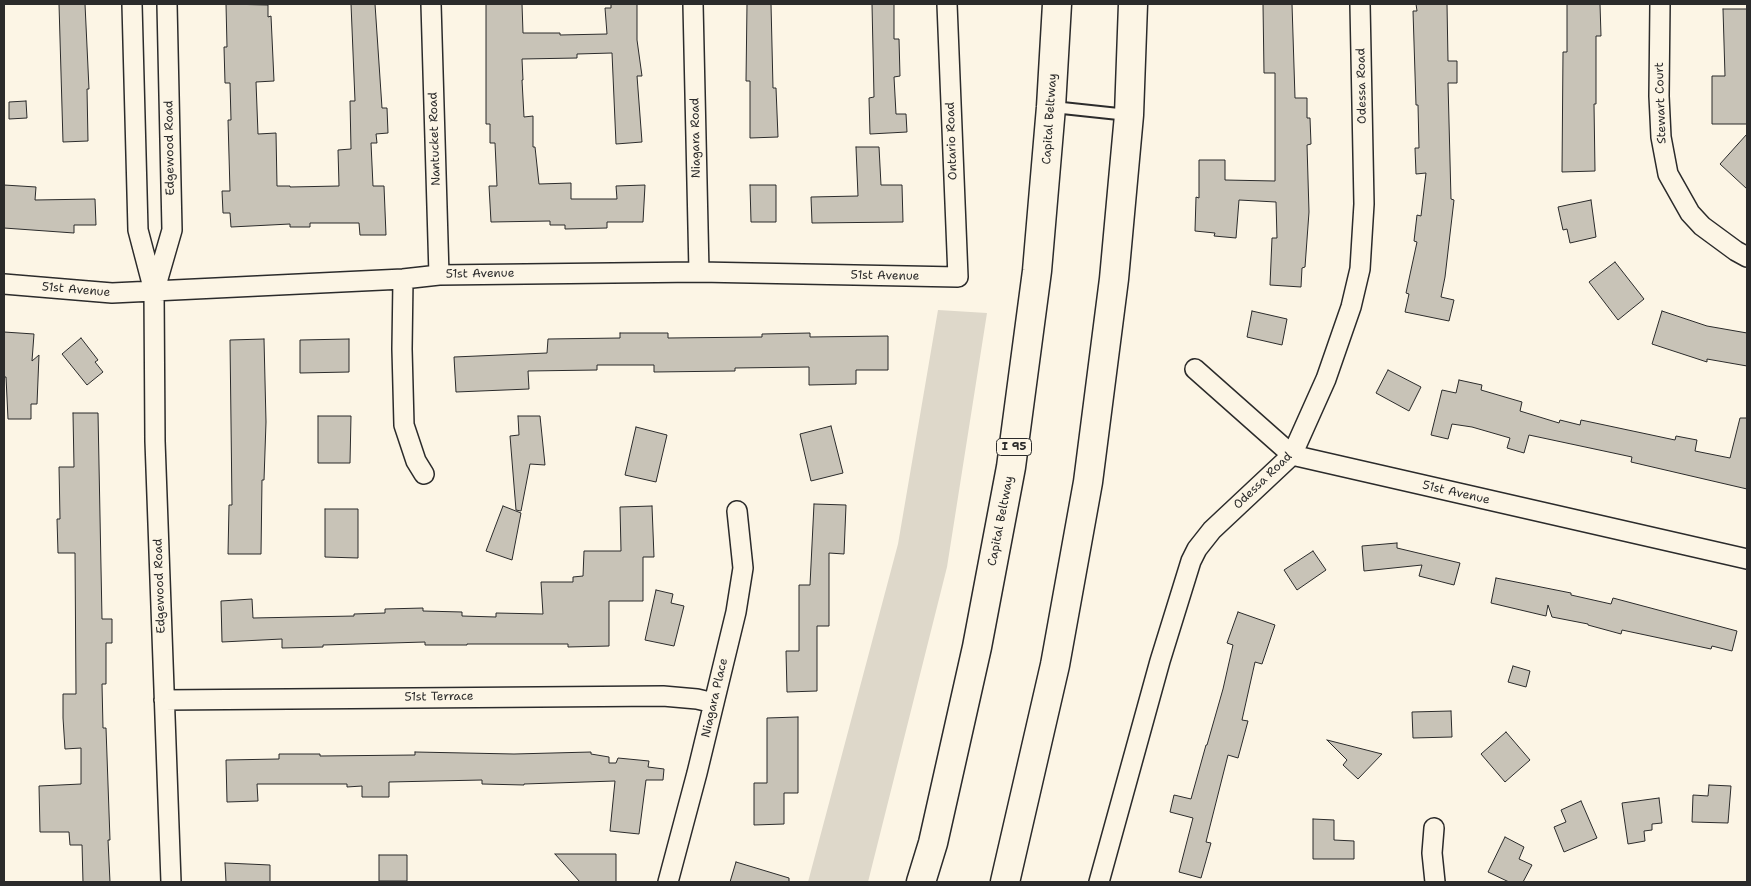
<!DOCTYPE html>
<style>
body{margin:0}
#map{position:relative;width:1751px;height:886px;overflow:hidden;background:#fcf5e5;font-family:"Shantell Sans",sans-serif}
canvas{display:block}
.frame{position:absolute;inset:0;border:5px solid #2b2b2b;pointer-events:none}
</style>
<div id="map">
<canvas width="1751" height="886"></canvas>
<div class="frame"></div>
</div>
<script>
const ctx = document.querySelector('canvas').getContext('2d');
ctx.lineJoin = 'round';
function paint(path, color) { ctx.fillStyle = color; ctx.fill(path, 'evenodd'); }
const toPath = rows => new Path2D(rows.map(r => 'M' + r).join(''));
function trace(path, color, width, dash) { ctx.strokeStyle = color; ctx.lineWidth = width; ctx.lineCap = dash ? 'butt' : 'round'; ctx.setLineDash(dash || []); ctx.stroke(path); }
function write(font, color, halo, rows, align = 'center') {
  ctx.font = font + ' "Shantell Sans",sans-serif'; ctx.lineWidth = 4.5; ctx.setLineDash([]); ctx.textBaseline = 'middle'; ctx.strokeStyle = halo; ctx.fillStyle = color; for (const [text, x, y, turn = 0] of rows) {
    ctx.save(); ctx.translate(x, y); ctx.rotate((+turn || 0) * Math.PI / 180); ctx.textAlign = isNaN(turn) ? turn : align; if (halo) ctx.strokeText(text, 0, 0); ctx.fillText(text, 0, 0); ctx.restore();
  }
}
paint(toPath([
 [938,310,987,313,947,567,868,882,808,882,898,544]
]), '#ded8ca');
const building = toPath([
 [59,4,85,4,89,89,87,89,88,141,63,142,59,4],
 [226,4,268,5,268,17,271,16,274,81,256,82,258,134,276,133,277,186,290,186,290,187,339,186,338,150,351,149,350,101,355,101,351,4,375,4,382,108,387,108,388,133,376,134,377,143,371,143,373,186,384,186,386,235,360,235,359,223,310,223,310,227,290,227,290,224,231,227,230,213,223,213,222,191,230,191,228,120,231,120,230,83,225,83,224,47,227,47,226,4],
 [486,4,522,4,523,33,560,33,560,35,607,34,605,8,611,8,611,4,637,4,637,40,642,76,637,76,642,142,616,144,612,53,577,54,577,58,522,59,523,80,522,80,524,117,533,116,533,147,535,147,539,184,571,183,571,199,617,199,616,186,645,185,643,222,607,222,607,228,565,229,565,225,550,225,550,221,491,222,489,186,497,186,495,143,490,143,490,124,486,124,486,4],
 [747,4,771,4,773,88,776,88,778,137,750,138,750,81,746,81,747,4],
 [872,4,894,4,894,39,899,39,900,76,894,77,896,114,906,114,907,132,870,134,869,98,874,97,872,4],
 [1263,4,1292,4,1295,98,1307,98,1307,118,1310,118,1311,144,1307,145,1309,212,1305,267,1302,268,1301,287,1270,285,1272,238,1277,238,1276,202,1239,200,1236,238,1214,236,1215,233,1195,231,1196,197,1199,198,1199,160,1225,160,1225,180,1275,181,1275,73,1264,73,1263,4],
 [1416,4,1447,4,1448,61,1457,61,1457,83,1448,83,1451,199,1454,200,1445,277,1441,297,1454,300,1449,321,1405,312,1409,294,1406,293,1417,242,1414,241,1417,215,1421,216,1426,173,1416,174,1415,148,1419,148,1418,105,1416,105,1413,11,1417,11,1416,4],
 [1567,4,1600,4,1601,36,1596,36,1596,104,1594,104,1595,171,1562,172,1563,52,1567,52,1567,4],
 [1723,9,1747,9,1747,124,1712,124,1712,76,1725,76,1723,9],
 [26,101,27,118,9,119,9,102,26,101],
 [1747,134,1747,189,1720,164,1747,134],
 [856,147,879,147,881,185,902,185,903,222,812,223,811,197,858,196,856,147],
 [4,185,36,187,35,200,95,199,96,225,74,225,74,233,4,228,4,185],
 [750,185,776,185,776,222,751,222,750,185],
 [1591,200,1596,237,1570,243,1567,229,1563,230,1558,207,1591,200],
 [1615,262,1644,299,1618,320,1589,282,1615,262],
 [1252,311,1287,319,1282,345,1247,337,1252,311],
 [1662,311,1707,326,1747,333,1747,366,1707,359,1707,362,1652,344,1662,311],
 [4,332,34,334,32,361,39,355,37,404,31,404,31,419,8,419,6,377,4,377,4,332],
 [620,333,668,333,668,338,762,337,762,334,810,333,810,337,888,336,888,370,856,370,856,384,809,385,809,367,735,368,735,371,654,372,654,365,597,365,597,370,528,371,529,389,456,392,454,357,547,353,548,339,620,338,620,333],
 [81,338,98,360,95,362,103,372,87,385,62,354,81,338],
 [264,339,266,422,264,480,262,480,261,554,228,554,229,505,232,505,230,340,264,339],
 [349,339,349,372,300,373,300,340,349,339],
 [1388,370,1421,387,1409,411,1376,393,1388,370],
 [1459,380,1482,385,1481,390,1522,402,1520,411,1559,423,1560,420,1580,425,1581,420,1675,440,1676,436,1697,440,1695,451,1730,458,1740,418,1747,418,1747,489,1631,462,1632,457,1529,435,1524,453,1507,448,1510,438,1472,427,1452,424,1448,439,1431,435,1442,390,1456,393,1459,380],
 [73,413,98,413,102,619,112,619,112,643,106,643,106,684,102,684,103,728,106,728,110,840,108,840,110,882,83,882,82,845,70,845,69,832,40,832,39,786,81,784,81,748,65,749,63,718,63,694,76,694,75,553,58,553,57,519,60,519,59,467,74,467,73,413],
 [318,416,351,416,350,463,318,463,318,416],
 [518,416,540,416,545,465,530,464,521,511,516,510,510,436,519,435,518,416],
 [831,426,843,473,811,481,800,434,831,426],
 [636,427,667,435,656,482,625,475,636,427],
 [814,504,846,505,844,554,829,553,829,626,817,626,817,691,787,692,786,651,799,651,799,585,810,585,814,504],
 [503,506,521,513,512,560,486,551,503,506],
 [652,506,654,557,643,557,643,601,609,601,609,646,568,647,568,644,467,644,467,645,425,645,425,642,323,645,323,647,282,648,282,639,222,642,221,601,252,599,253,618,354,616,354,614,385,613,385,609,423,608,423,611,462,612,462,616,496,617,496,613,543,614,541,582,573,582,573,577,583,576,584,551,621,551,620,507,652,506],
 [325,509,358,509,358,558,325,557,325,509],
 [1397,543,1397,548,1460,563,1454,585,1419,576,1422,565,1364,571,1362,546,1397,543],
 [1313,551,1326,570,1297,590,1284,570,1313,551],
 [1496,578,1571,593,1571,595,1611,604,1613,598,1737,631,1732,651,1712,646,1711,649,1622,630,1621,634,1588,625,1588,624,1552,617,1548,605,1546,616,1491,603,1496,578],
 [656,590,673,594,671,603,684,606,674,646,645,640,656,590],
 [1238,612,1275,625,1262,664,1255,662,1242,720,1248,721,1238,758,1228,755,1206,842,1211,843,1201,878,1179,872,1193,818,1170,812,1174,795,1191,799,1206,745,1207,745,1223,689,1233,645,1227,643,1238,612],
 [1513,666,1530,671,1526,687,1508,682,1513,666],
 [1451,711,1452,737,1413,738,1412,712,1451,711],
 [798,717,798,793,784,793,784,824,754,825,754,783,767,783,767,718,798,717],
 [1506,732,1530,760,1505,782,1481,754,1506,732],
 [1327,740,1382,754,1358,779,1343,765,1347,760,1327,740],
 [415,752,514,754,591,752,591,754,609,757,609,763,616,763,618,758,649,761,648,767,664,769,663,780,646,780,639,834,610,831,615,781,524,784,524,785,482,784,482,780,389,782,389,797,362,797,362,786,347,787,347,784,257,784,258,801,227,802,226,760,279,759,279,754,320,754,320,756,415,755,415,752],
 [1709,785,1731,786,1728,823,1692,822,1693,795,1708,796,1709,785],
 [1659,798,1662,823,1652,824,1652,830,1644,831,1645,841,1628,844,1622,803,1659,798],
 [1581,801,1597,838,1564,852,1554,827,1566,822,1561,810,1581,801],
 [1313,819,1334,820,1334,840,1354,841,1354,859,1313,859,1313,819],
 [1505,837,1524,847,1519,859,1532,865,1523,882,1509,882,1488,872,1505,837],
 [555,854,616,854,616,882,580,882,555,854],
 [379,855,407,855,407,881,379,881,379,855],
 [736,862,789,878,789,882,730,882,736,862],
 [225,863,270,865,270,882,226,882,225,863]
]);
paint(building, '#c8c3b7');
trace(building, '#2b2b2b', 1);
const lane = toPath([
 [1053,107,1128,115]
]);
const street = toPath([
 [132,4,138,230,154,291,155,441,171,882],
 [431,4,439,275],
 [693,4,699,272],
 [1660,4,1659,96,1661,137,1668,174,1690,213,1702,226,1736,251,1747,257],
 [403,279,402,349,404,425,416,461,424,474],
 [4,284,112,293,403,279,439,275,699,272,958,277,947,4],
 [155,289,172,230,167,4],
 [1195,369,1292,455,1747,559],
 [164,700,663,696,697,699,714,703],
 [1434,828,1432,853,1435,882],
 [668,882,697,773,736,612,743,568,737,511],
 [1099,882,1160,661,1191,561,1197,549,1212,530,1292,455,1326,379,1351,307,1360,269,1364,204,1360,4]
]);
const highway = toPath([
 [921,882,933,843,977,647,1011,467,1037,271,1051,107,1057,4],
 [1005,882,1055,665,1088,482,1114,279,1129,115,1133,4]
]);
trace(lane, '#2b2b2b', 14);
trace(street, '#2b2b2b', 22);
trace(highway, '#2b2b2b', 31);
trace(lane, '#fcf5e5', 10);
trace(street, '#fcf5e5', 19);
trace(highway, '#fcf5e5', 28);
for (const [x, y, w] of [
 [1014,447,35]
]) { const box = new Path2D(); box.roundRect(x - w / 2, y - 8.5, w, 17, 4); ctx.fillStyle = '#fcf5e5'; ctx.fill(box); trace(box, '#2b2b2b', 1); }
write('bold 11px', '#2b2b2b', null, [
 ["I 95",1014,447]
]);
write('12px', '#2b2b2b', '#fcf5e5', [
 ["Odessa Road",1362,86,-91],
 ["Stewart Court",1661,103,-92],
 ["Capital Beltway",1050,119,-86],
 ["Niagara Road",696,138,-91],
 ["Nantucket Road",435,139,-92],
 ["Ontario Road",952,141,-92],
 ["Edgewood Road",170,148,-91],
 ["51st Avenue",480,274,-1],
 ["51st Avenue",885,276,1],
 ["51st Avenue",76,290,5],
 ["Odessa Road",1263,481,-44],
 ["51st Avenue",1456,493,13],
 ["Capital Beltway",1001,521,-79],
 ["Edgewood Road",160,586,-92],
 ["51st Terrace",439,697,-1],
 ["Niagara Place",715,698,-77]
]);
</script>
